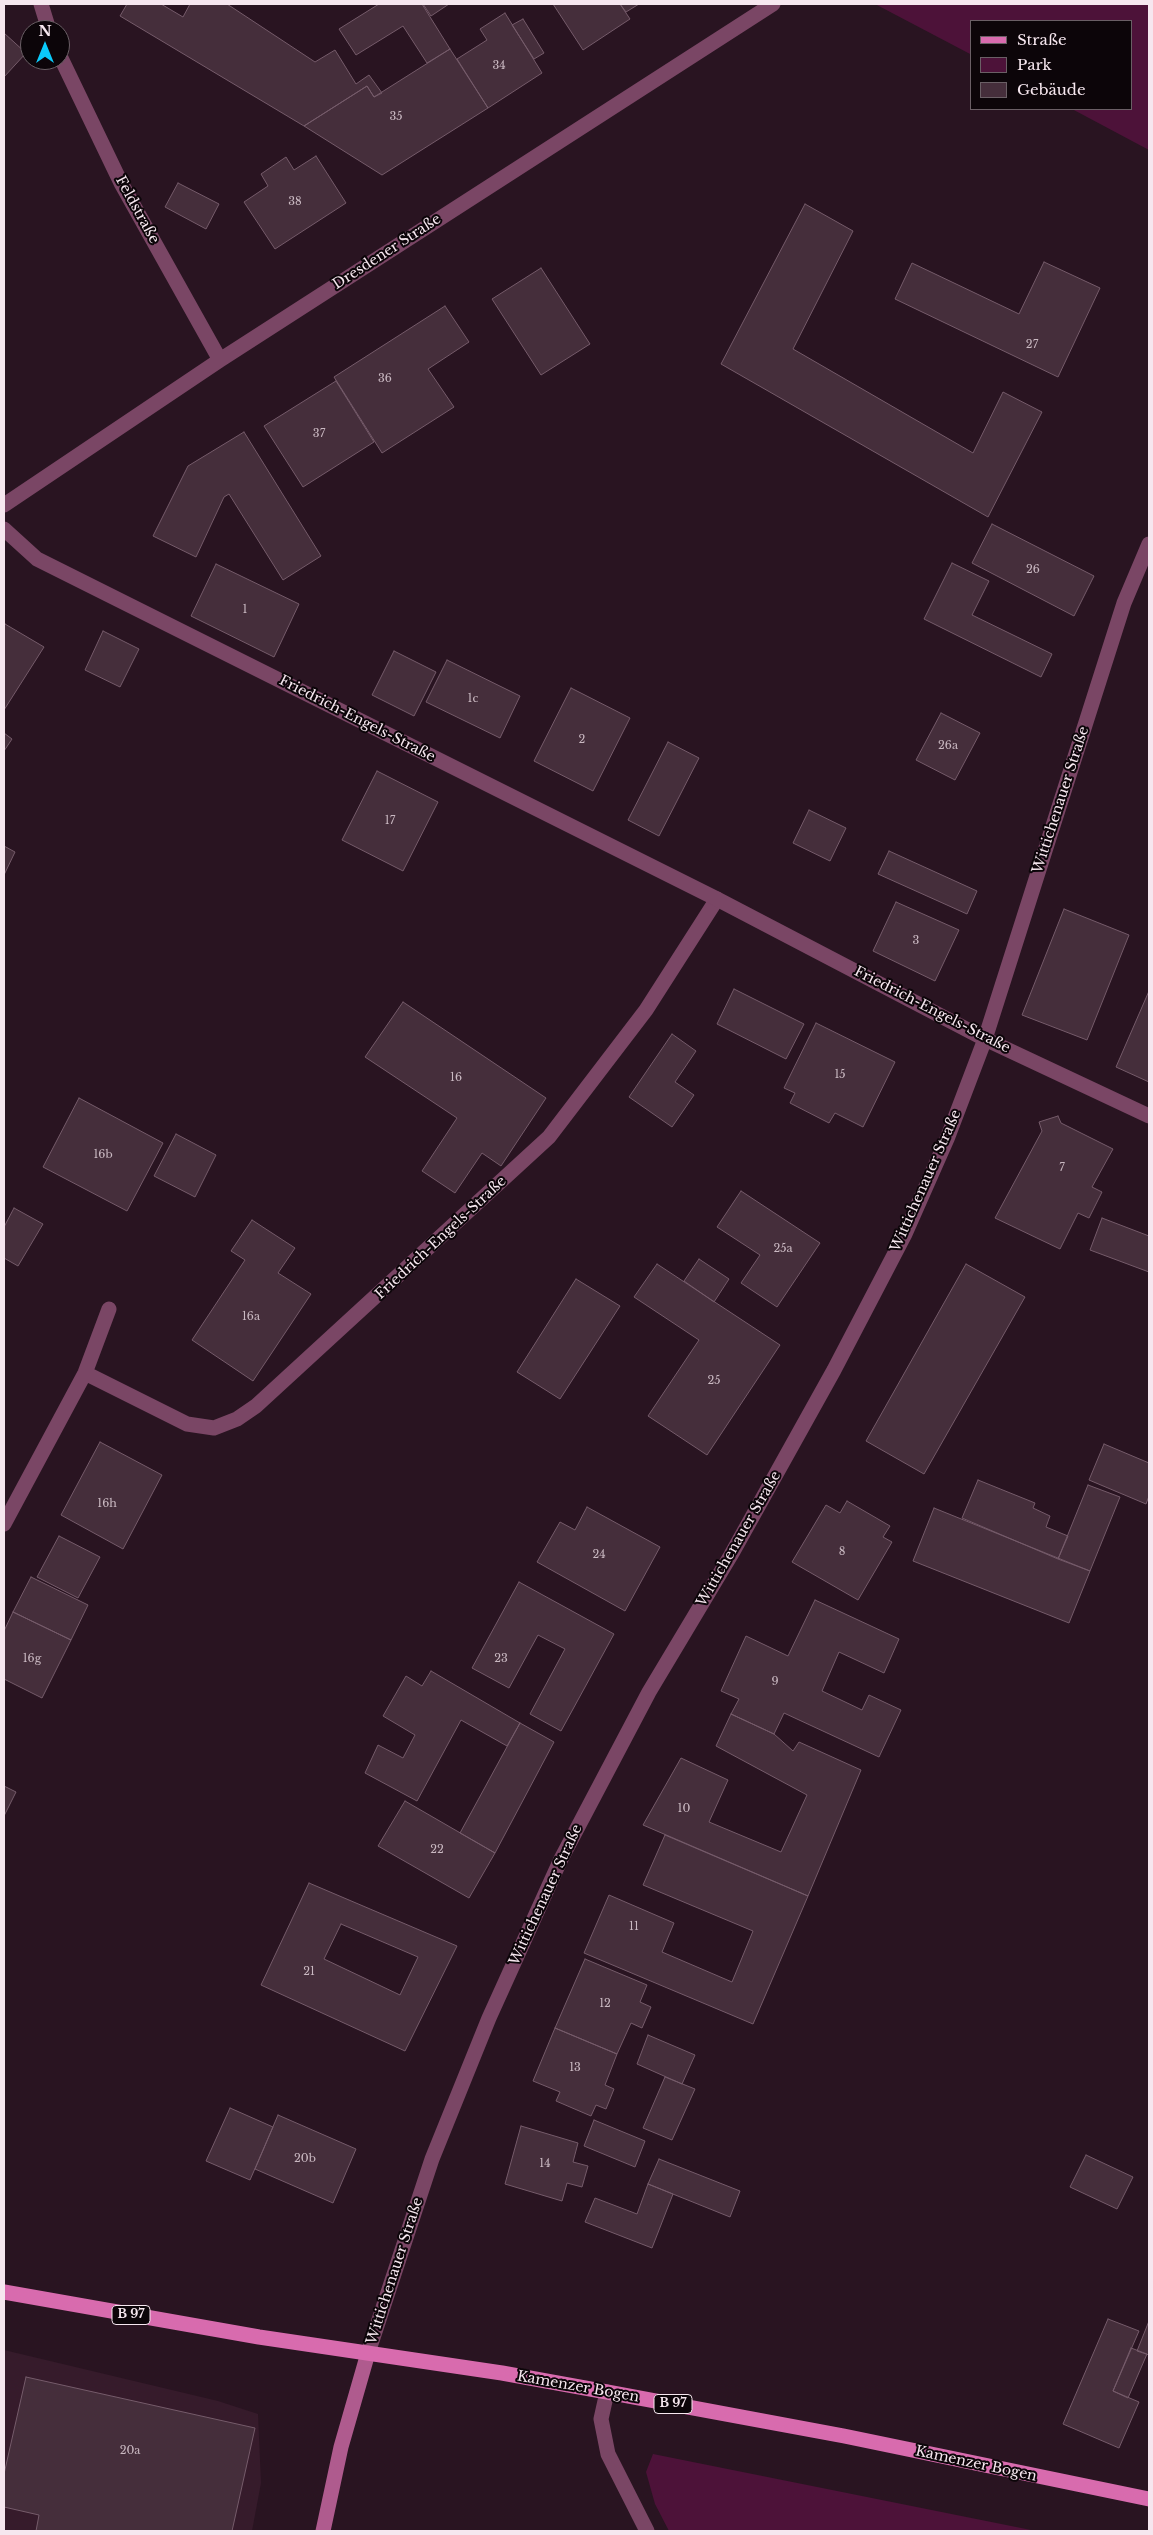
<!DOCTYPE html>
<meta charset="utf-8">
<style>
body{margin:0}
#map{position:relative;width:1153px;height:2535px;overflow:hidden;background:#291421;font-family:"Libre Baskerville",serif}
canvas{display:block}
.frame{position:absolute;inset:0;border:5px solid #f6e7ef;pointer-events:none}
.legend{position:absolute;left:970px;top:20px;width:162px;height:90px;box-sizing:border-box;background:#0c0509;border:1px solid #6a5f65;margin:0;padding:6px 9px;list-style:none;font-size:15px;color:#f6e7ef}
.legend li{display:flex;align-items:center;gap:10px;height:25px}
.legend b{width:25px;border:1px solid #6a5f65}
.north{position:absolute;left:20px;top:20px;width:50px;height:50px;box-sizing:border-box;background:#0c0509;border:1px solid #6a5f65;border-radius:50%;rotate:0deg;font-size:14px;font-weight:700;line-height:20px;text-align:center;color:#f6e7ef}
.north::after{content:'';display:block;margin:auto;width:18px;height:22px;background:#0acafa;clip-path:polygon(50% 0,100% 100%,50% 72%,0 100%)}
</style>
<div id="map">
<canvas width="1153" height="2535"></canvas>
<div class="frame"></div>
<ul class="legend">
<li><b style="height:6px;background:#d86bae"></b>Straße</li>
<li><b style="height:14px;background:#4d1239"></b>Park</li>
<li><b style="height:14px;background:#452e3b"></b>Gebäude</li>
</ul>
<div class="north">N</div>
</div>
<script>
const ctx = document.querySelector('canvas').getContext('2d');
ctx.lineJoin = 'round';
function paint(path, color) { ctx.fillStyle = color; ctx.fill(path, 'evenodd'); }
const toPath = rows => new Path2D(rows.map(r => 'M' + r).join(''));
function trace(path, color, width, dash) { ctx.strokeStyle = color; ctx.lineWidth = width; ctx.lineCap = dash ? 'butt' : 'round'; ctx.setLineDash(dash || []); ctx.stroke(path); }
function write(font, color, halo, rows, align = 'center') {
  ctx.font = font + ' "Libre Baskerville",serif'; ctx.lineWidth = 4; ctx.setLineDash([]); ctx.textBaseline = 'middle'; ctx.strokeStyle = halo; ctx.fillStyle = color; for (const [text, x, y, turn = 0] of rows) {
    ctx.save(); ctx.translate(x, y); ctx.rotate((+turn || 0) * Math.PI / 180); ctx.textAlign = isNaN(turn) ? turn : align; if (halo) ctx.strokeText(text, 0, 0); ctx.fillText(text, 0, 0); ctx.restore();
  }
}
paint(toPath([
 [4,2350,218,2401,258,2414,261,2483,252,2531,4,2531]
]), '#361b2b');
paint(toPath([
 [875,4,1149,4,1149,150,1072,109,1132,109,1132,21,972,21,972,55],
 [653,2454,1036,2531,669,2531,655,2504,646,2472]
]), '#4d1239');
const building = toPath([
 [127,4,161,4,183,17,190,4,227,4,315,62,335,50,356,84,369,75,382,93,374,97,367,86,304,126,120,16,127,4],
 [379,4,422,4,450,49,427,63,403,26,356,55,339,29,379,4],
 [423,4,449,4,431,16,423,4],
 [553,4,620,4,630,19,583,50,553,4],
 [620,4,639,4,626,12,620,4],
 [505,13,542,73,488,108,457,59,487,40,480,29,505,13],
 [523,19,544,53,534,59,512,25,523,19],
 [4,33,26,53,4,77,4,33],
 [450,49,488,108,382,175,304,126,367,86,374,97,450,49],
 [316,156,346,203,275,249,244,202,268,186,261,174,286,157,294,170,316,156],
 [178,183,219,204,206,229,165,207,178,183],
 [805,204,853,231,793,349,973,453,1003,392,1042,412,988,517,721,364,805,204],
 [1044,262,1100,288,1058,377,895,299,912,263,1019,314,1044,262],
 [541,268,590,344,541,375,492,299,541,268],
 [445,306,469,342,428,369,454,407,382,453,334,377,445,306],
 [336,381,374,442,303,487,264,426,336,381],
 [244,432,321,556,283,580,229,494,224,497,196,557,153,536,188,466,244,432],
 [992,524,1094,576,1074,616,972,563,992,524],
 [952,563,989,581,972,615,1052,654,1041,677,924,619,952,563],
 [216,564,299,604,274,657,191,616,216,564],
 [5,624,44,647,4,710,4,626,5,624],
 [103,631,139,649,120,687,85,670,103,631],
 [394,651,436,672,414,716,372,695,394,651],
 [447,660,520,696,500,738,426,702,447,660],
 [571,688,630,718,593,791,534,761,571,688],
 [941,713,980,733,955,780,916,760,941,713],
 [4,733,12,739,4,751,4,733],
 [668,742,699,758,659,836,628,820,668,742],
 [377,771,438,802,403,871,342,840,377,771],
 [809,810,846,828,830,861,793,843,809,810],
 [4,846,15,852,4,875,4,846],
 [889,851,977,891,967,914,878,874,889,851],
 [896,902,959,930,935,981,873,951,896,902],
 [1064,909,1129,935,1087,1040,1022,1015,1064,909],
 [734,989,804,1024,786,1059,717,1024,734,989],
 [1149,991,1149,1082,1116,1067,1149,991],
 [403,1002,546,1098,501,1166,482,1153,455,1193,422,1171,457,1118,365,1057,403,1002],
 [816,1023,895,1062,863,1127,835,1113,829,1123,790,1103,795,1093,784,1088,816,1023],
 [672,1034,696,1051,675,1082,694,1095,672,1127,629,1097,672,1034],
 [79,1098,163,1143,127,1211,43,1167,79,1098],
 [1058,1116,1061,1123,1113,1149,1092,1187,1102,1192,1089,1218,1078,1213,1060,1249,995,1218,1042,1131,1039,1122,1058,1116],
 [176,1134,216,1155,195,1197,154,1176,176,1134],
 [741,1191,820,1243,777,1307,741,1283,760,1255,717,1227,741,1191],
 [14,1208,43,1224,18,1266,4,1258,4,1227,14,1208],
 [1102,1218,1149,1236,1149,1272,1090,1250,1102,1218],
 [252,1220,295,1248,278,1273,311,1294,253,1381,192,1340,245,1260,231,1251,252,1220],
 [699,1259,729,1279,714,1302,684,1281,699,1259],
 [657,1264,780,1345,707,1455,648,1416,699,1340,634,1297,657,1264],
 [966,1264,1025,1297,924,1474,866,1441,966,1264],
 [576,1279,620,1306,560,1399,517,1372,576,1279],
 [100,1442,162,1475,123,1549,61,1515,100,1442],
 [1104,1444,1149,1463,1149,1496,1146,1504,1089,1480,1104,1444],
 [978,1480,1035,1503,1033,1508,1050,1516,1046,1527,1068,1536,1058,1559,962,1518,978,1480],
 [1088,1485,1120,1497,1090,1571,1058,1559,1088,1485],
 [847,1501,890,1526,883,1537,892,1542,858,1600,792,1562,826,1505,840,1513,847,1501],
 [587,1507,660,1547,625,1611,537,1562,560,1522,575,1530,587,1507],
 [934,1508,1090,1571,1069,1623,913,1561,934,1508],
 [59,1536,100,1557,78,1598,37,1577,59,1536],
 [31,1577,88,1605,71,1640,13,1612,31,1577],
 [519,1582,614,1634,561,1731,530,1714,565,1649,538,1635,509,1688,472,1668,519,1582],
 [815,1600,899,1639,884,1673,839,1652,822,1691,862,1710,869,1695,901,1710,879,1757,784,1713,774,1734,731,1714,739,1699,721,1691,746,1636,788,1656,815,1600],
 [13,1612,71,1640,42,1698,4,1679,4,1631,13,1612],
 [431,1671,520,1723,507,1746,461,1720,417,1801,365,1773,378,1745,403,1758,415,1735,383,1716,406,1676,422,1686,431,1671],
 [731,1714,774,1734,793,1751,799,1742,861,1770,808,1896,643,1825,681,1758,728,1780,709,1822,781,1852,807,1795,716,1746,731,1714],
 [520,1723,554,1742,495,1853,460,1833,520,1723],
 [4,1786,16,1792,4,1816,4,1786],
 [405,1801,495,1853,469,1898,378,1846,405,1801],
 [665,1835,808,1896,753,2024,584,1953,609,1895,674,1923,662,1952,732,1982,753,1931,643,1885,665,1835],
 [309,1883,457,1946,405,2051,261,1985,309,1883],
 [341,1924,418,1957,400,1995,324,1959,341,1924],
 [585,1959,647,1985,640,2002,651,2007,642,2028,631,2023,617,2054,555,2028,585,1959],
 [555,2028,617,2054,605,2085,614,2089,606,2109,596,2105,591,2116,556,2101,560,2092,533,2081,555,2028],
 [648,2035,695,2055,682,2084,637,2064,648,2035],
 [665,2077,695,2089,672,2140,643,2128,665,2077],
 [230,2108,273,2127,250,2180,206,2161,230,2108],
 [278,2115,356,2149,333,2203,255,2169,278,2115],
 [594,2120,645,2141,635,2167,584,2146,594,2120],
 [521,2126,578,2143,573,2162,588,2166,582,2187,567,2183,562,2201,505,2184,521,2126],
 [1086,2155,1133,2177,1117,2209,1070,2187,1086,2155],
 [659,2159,740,2191,730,2217,648,2184,659,2159],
 [648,2184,673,2194,652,2248,585,2222,595,2198,637,2214,648,2184],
 [1108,2319,1139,2331,1113,2391,1139,2402,1119,2448,1063,2424,1108,2319],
 [1149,2321,1149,2355,1137,2351,1149,2321],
 [1131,2348,1147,2354,1128,2398,1113,2391,1131,2348],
 [26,2377,255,2428,232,2531,36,2531,39,2515,4,2507,4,2474,26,2377]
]);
paint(building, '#452e3b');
trace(building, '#755b6a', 1);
trace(toPath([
 [85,1373,187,1424,214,1428,237,1419,256,1406,549,1137,646,1010,717,899],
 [4,1524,85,1373,109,1309],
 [607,2392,601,2419,608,2454,647,2531]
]), '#7a4665', 15);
trace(toPath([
 [41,4,49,30],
 [60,56,121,183,220,360],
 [4,505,220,360,773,4],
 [4,529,37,559,717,899,985,1039,1149,1116],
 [368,2353,432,2159,489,2018,561,1859,649,1692,731,1555,834,1370,905,1234,947,1139,985,1039,1124,603,1149,544]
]), '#7a4665', 15);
trace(toPath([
 [323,2531,341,2447,368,2353]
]), '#af5b8e', 15);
trace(toPath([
 [4,2292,259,2337,502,2373,607,2392,844,2436,1149,2499]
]), '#d86bae', 15);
write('11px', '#cab9c2', null, [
 ["34",499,66],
 ["35",396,117],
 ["38",295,202],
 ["27",1032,345],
 ["36",385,379],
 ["37",319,434],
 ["26",1033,570],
 ["1",245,610],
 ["1c",473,699],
 ["2",582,740],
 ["26a",948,746],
 ["17",390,821],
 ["3",916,941],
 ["15",840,1075],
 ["16",456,1078],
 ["16b",103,1155],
 ["7",1062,1168],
 ["25a",783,1249],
 ["16a",251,1317],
 ["25",714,1381],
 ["16h",107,1504],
 ["8",842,1552],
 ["24",599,1555],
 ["16g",32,1659],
 ["23",501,1659],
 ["9",775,1682],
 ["10",684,1809],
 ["22",437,1850],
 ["11",634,1927],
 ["21",309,1972],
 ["12",605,2004],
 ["13",575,2068],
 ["20b",305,2159],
 ["14",545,2164],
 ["20a",130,2451]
]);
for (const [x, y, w] of [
 [131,2315,38],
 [673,2404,38]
]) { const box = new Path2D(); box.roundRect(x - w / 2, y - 9.5, w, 19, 4); ctx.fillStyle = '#0c0509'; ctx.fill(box); trace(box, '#f6e7ef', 1); }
write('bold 12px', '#f6e7ef', null, [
 ["B 97",131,2315],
 ["B 97",673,2404]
]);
write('14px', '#f6e7ef', '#0c0509', [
 ["Feldstraße",137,210,61],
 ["Dresdener Straße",387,252,-33],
 ["Friedrich-Engels-Straße",357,719,27],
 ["Wittichenauer Straße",1061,800,-72],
 ["Friedrich-Engels-Straße",932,1010,27],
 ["Wittichenauer Straße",926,1181,-66],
 ["Friedrich-Engels-Straße",441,1238,-43],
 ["Wittichenauer Straße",739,1539,-60],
 ["Wittichenauer Straße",546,1895,-65],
 ["Wittichenauer Straße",395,2271,-72],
 ["Kamenzer Bogen",578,2387,10],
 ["Kamenzer Bogen",976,2464,12]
]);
</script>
